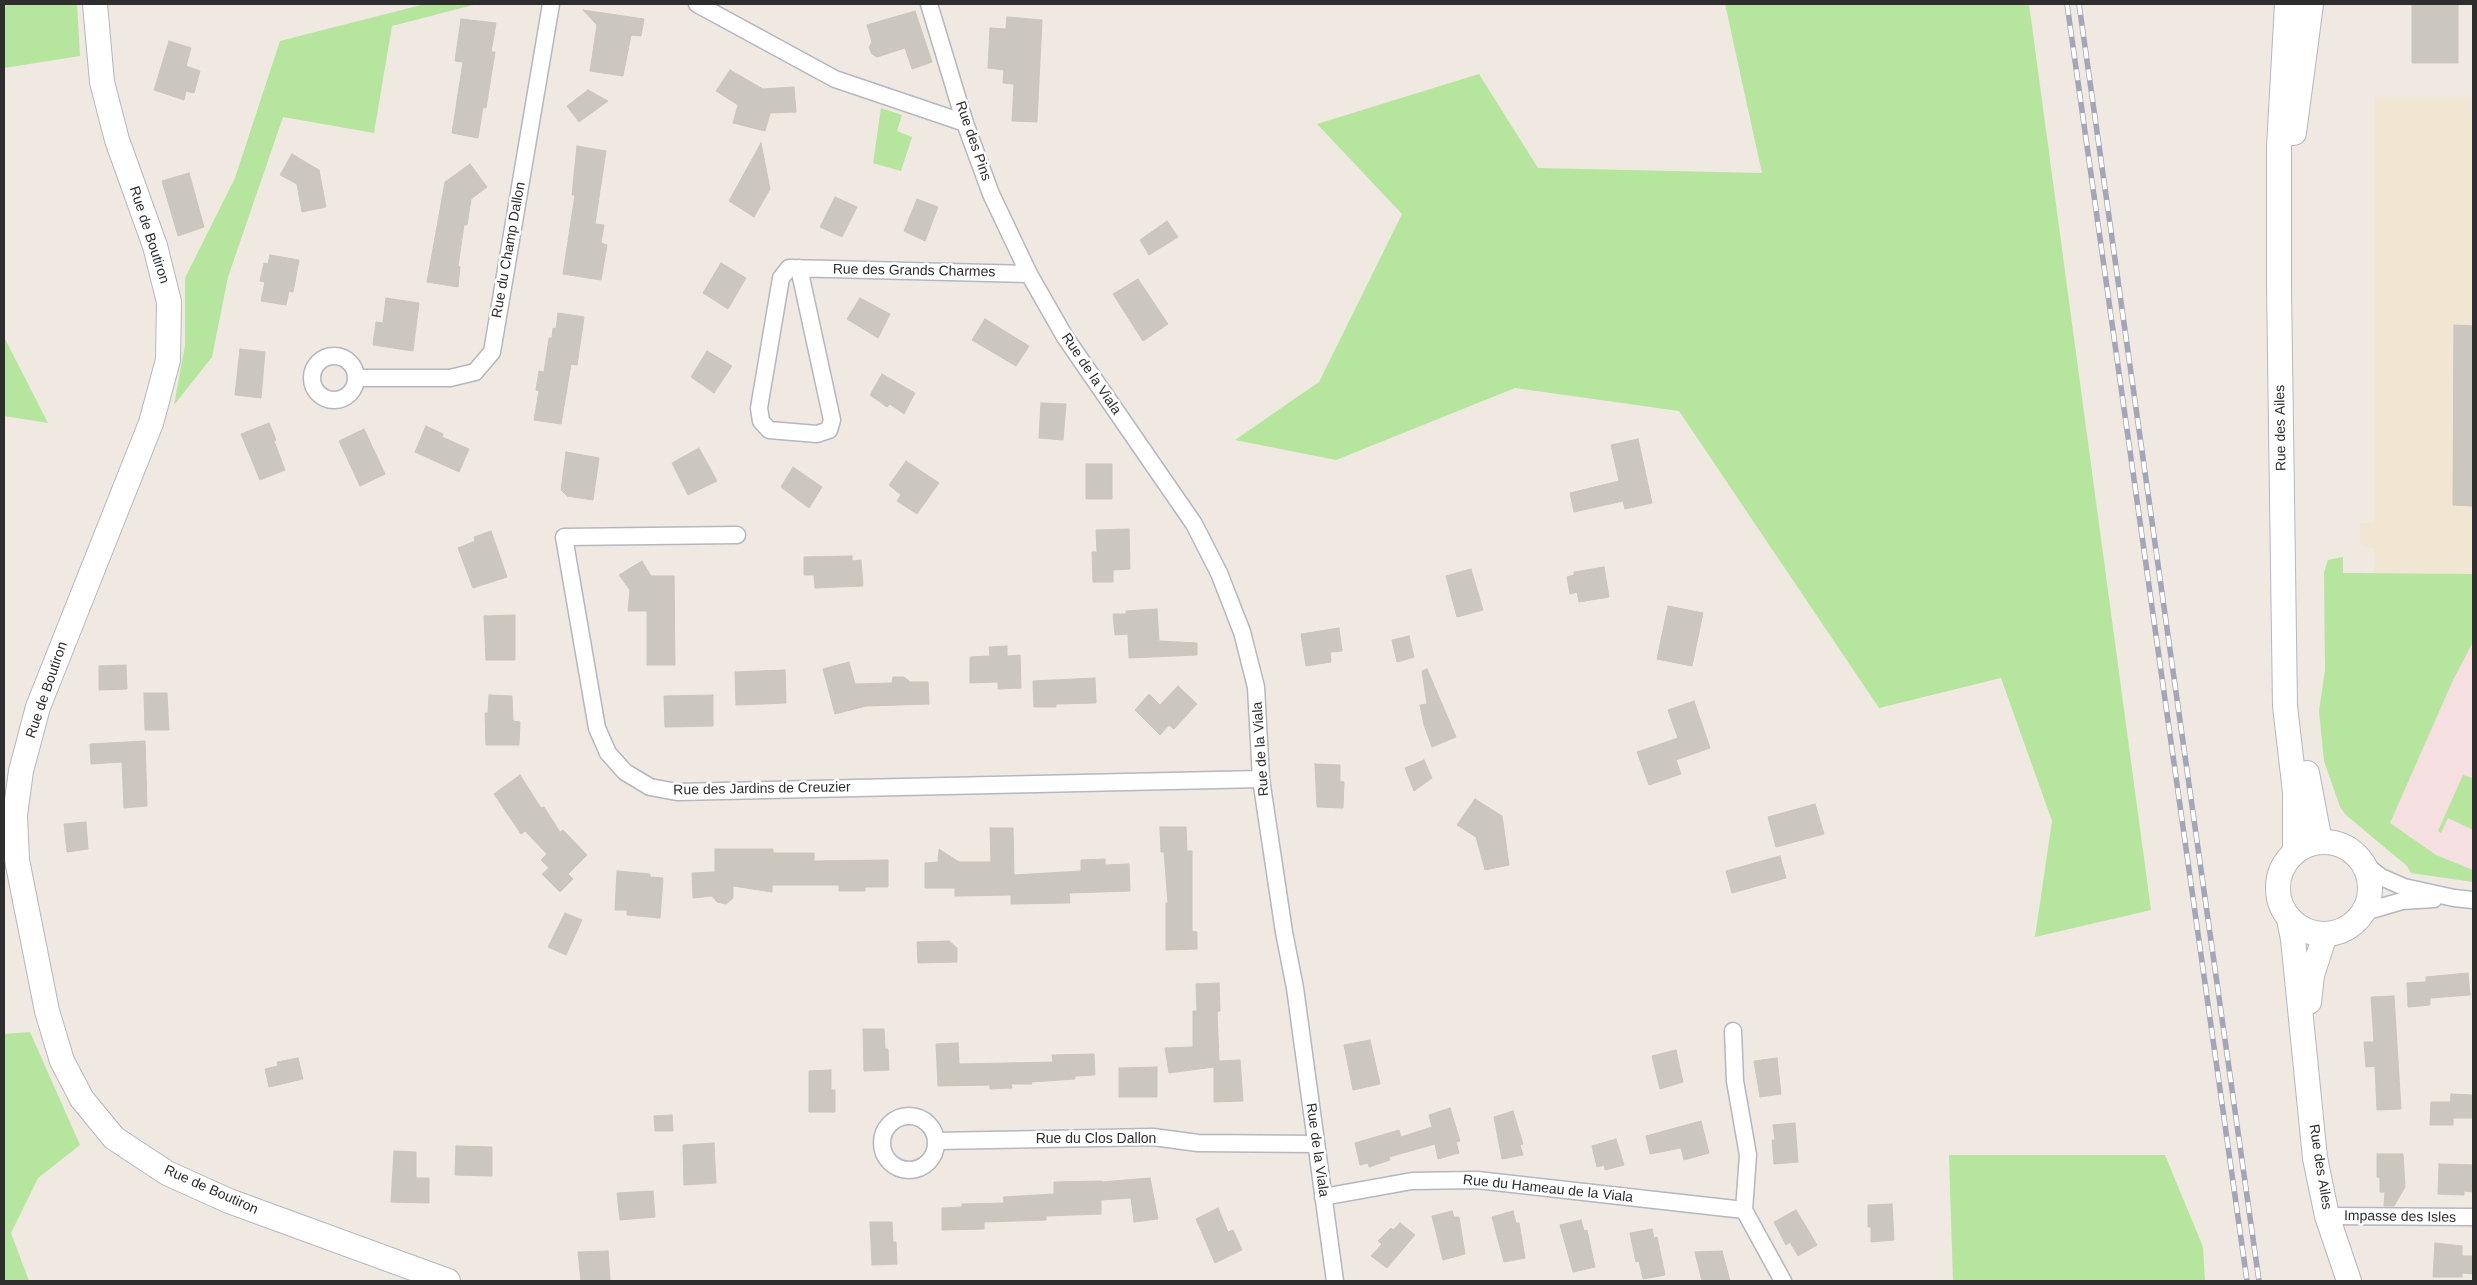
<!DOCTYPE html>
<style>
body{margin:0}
#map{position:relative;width:2477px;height:1285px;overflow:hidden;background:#efe9e1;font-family:Arial,sans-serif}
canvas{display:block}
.frame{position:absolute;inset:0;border:5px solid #2e2e2e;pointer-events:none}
</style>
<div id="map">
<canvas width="2477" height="1285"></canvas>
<div class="frame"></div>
</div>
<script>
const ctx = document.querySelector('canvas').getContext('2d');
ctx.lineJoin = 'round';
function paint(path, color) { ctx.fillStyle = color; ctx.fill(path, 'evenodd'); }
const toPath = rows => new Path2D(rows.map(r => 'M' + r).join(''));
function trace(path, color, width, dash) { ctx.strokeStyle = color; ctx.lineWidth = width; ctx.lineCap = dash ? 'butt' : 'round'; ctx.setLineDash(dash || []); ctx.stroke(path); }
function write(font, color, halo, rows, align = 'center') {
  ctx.font = font + ' Arial,sans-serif'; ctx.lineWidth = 5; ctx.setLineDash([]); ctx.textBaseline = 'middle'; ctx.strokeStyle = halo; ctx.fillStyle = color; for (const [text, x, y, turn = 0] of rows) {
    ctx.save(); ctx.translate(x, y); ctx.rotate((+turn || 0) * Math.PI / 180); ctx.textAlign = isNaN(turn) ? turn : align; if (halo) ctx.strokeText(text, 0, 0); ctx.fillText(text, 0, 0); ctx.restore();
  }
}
paint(toPath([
 [2375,98,2473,98,2473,574,2375,573,2375,549,2360,545,2360,523,2375,523]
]), '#f0e6d1');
paint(toPath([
 [2343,557,2343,573,2473,574,2473,882,2411,873,2407,866,2346,815,2340,807,2324,761,2319,711,2325,670,2324,572,2328,560]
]), '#f5dfe0');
paint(toPath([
 [4,4,77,4,80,56,4,68],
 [425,4,477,4,392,26,374,133,283,117,228,277,212,357,174,405,185,345,185,278,235,178,280,41],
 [1725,4,2029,4,2151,910,2035,937,2052,821,2001,678,1879,708,1679,411,1515,388,1336,460,1235,440,1319,382,1402,214,1317,124,1479,74,1538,168,1762,173],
 [881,108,902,115,897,131,912,137,901,171,873,163],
 [4,337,48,423,4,416],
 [2343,557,2343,573,2473,574,2473,642,2453,680,2390,823,2436,855,2473,870,2473,882,2411,873,2407,866,2346,815,2340,807,2324,761,2319,711,2325,670,2324,572,2328,560],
 [2463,775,2473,778,2473,830,2448,818,2441,833,2438,831],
 [30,1032,80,1145,38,1178,11,1233,29,1281,4,1281,4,1034],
 [1949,1155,2165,1155,2203,1247,2205,1281,1953,1281]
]), '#b6e59e');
const building = toPath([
 [2412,4,2458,4,2458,63,2412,63,2412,4],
 [583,10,644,19,641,36,631,35,623,76,590,71,597,25,583,10],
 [915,11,932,62,912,69,905,48,877,57,872,54,869,47,872,42,867,25,915,11],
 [1007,17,1042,20,1037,122,1012,121,1014,84,1003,83,1004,70,988,68,990,28,1006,29,1007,17],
 [461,19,496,23,491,52,495,52,486,108,483,107,478,138,452,133,463,62,455,61,461,19],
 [169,41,191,48,186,66,200,71,194,93,186,91,184,100,154,90,169,41],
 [730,70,763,89,794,87,796,112,770,113,765,131,733,123,738,105,716,91,730,70],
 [588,90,608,101,579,122,567,106,588,90],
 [761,143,770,189,754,217,729,201,761,143],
 [577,146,606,151,595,224,604,225,601,243,607,245,601,280,563,274,575,195,572,195,577,146],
 [292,154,319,170,326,207,302,212,297,184,280,175,292,154],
 [470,164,487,187,471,199,467,225,464,225,458,266,460,267,458,287,427,282,445,182,470,164],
 [189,173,204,227,178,236,162,181,189,173],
 [835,197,857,207,842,237,820,227,835,197],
 [917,199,938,207,925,241,904,231,917,199],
 [1167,221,1178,237,1149,255,1140,240,1167,221],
 [270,255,299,260,293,292,289,291,286,305,261,301,265,282,260,281,264,263,268,264,270,255],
 [721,263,746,278,728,309,703,293,721,263],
 [1138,279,1168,324,1143,341,1113,294,1138,279],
 [386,298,419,303,413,351,373,345,376,322,383,323,386,298],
 [860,298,890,314,878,338,847,319,860,298],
 [558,313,584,317,577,365,571,364,561,424,534,420,539,391,536,390,539,371,544,372,549,338,552,338,553,328,556,329,558,313],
 [985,319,1029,346,1016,366,972,340,985,319],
 [2454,325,2473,326,2473,506,2453,505,2454,325],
 [240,349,265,352,261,398,235,395,240,349],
 [707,351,732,366,714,393,691,377,707,351],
 [882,374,915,393,904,414,890,404,887,407,870,395,882,374],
 [1041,403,1066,404,1063,440,1039,438,1041,403],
 [269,423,276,440,274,441,285,470,260,480,241,434,269,423],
 [426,426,443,434,442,437,469,449,459,472,415,452,426,426],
 [364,429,385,474,360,486,339,441,364,429],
 [1638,439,1652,503,1625,509,1623,501,1574,512,1570,493,1619,481,1611,445,1638,439],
 [699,448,717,481,688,495,672,463,699,448],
 [566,452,599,458,593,500,567,496,561,490,566,452],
 [906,461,939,483,917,514,897,501,901,495,889,485,906,461],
 [1086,464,1112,464,1112,499,1086,499,1086,464],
 [793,467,822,487,809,508,781,487,793,467],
 [1129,529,1130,569,1113,570,1113,582,1093,582,1092,552,1097,552,1096,530,1129,529],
 [491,531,507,577,473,588,458,548,475,541,474,537,491,531],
 [852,556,852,561,861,560,863,586,815,588,814,575,804,575,804,557,852,556],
 [642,561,651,576,674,576,675,665,647,665,647,611,628,611,630,590,619,575,642,561],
 [1604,567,1609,597,1579,602,1577,592,1570,594,1567,577,1574,575,1574,572,1604,567],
 [1471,569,1483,610,1457,617,1446,576,1471,569],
 [1668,606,1703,613,1692,666,1657,659,1668,606],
 [1157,609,1159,641,1197,643,1197,655,1129,658,1128,634,1115,635,1113,614,1126,614,1126,611,1157,609],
 [515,615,515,660,486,660,484,616,515,615],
 [1339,628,1342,651,1330,652,1331,662,1306,666,1301,634,1339,628],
 [1409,636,1414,657,1397,662,1392,640,1409,636],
 [1007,646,1007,656,1020,655,1021,688,998,689,998,682,970,683,970,657,990,656,989,647,1007,646],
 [849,662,855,684,892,683,893,677,904,677,910,682,928,682,929,704,866,706,835,714,823,669,849,662],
 [126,665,127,689,99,690,99,666,126,665],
 [1427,669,1456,737,1432,747,1424,725,1420,705,1427,704,1422,671,1427,669],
 [785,670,786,703,736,705,735,672,785,670],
 [1095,678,1096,703,1056,704,1056,707,1034,707,1033,681,1095,678],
 [1178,686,1197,704,1174,729,1169,725,1160,735,1135,710,1149,694,1160,705,1178,686],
 [144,693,167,693,169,730,145,730,144,693],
 [489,695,512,696,513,721,520,722,519,745,486,745,485,713,488,713,489,695],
 [713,695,713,726,665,727,664,696,713,695],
 [1694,701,1710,748,1676,760,1681,774,1649,785,1637,752,1678,738,1668,710,1694,701],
 [145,741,147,806,124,808,122,762,91,764,90,744,145,741],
 [1424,760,1432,778,1414,791,1405,768,1424,760],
 [1315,764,1340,765,1340,781,1344,782,1343,808,1317,807,1315,764],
 [520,775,541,808,544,807,560,832,563,830,587,855,568,874,573,879,560,892,542,874,549,868,541,860,547,854,525,831,521,834,494,794,520,775],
 [1475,799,1502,816,1509,865,1485,870,1476,837,1457,825,1475,799],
 [1815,804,1824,834,1776,847,1768,817,1815,804],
 [86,822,88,849,67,852,64,824,86,822],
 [1160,827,1186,827,1187,851,1192,851,1192,931,1197,932,1197,949,1166,950,1166,903,1168,903,1164,852,1161,852,1160,827],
 [990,828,1013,828,1014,875,1081,871,1081,860,1105,859,1105,865,1129,864,1130,891,1069,893,1070,903,1011,904,1011,895,955,896,955,888,925,888,925,863,938,862,939,849,959,862,991,862,990,828],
 [715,849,773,849,773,853,814,853,814,861,888,860,888,887,865,887,865,891,839,891,839,885,772,885,772,892,733,886,733,898,726,904,717,902,712,896,693,898,692,873,715,872,715,849],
 [1780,856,1786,878,1732,893,1726,871,1780,856],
 [617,871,650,874,650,877,663,878,660,918,627,915,627,910,615,910,617,871],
 [565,913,582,920,566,955,548,947,565,913],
 [949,941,957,948,957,962,918,963,917,942,949,941],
 [2468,973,2470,995,2430,998,2430,1005,2408,1007,2407,983,2426,982,2426,977,2468,973],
 [1219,983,1220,1011,1217,1012,1219,1061,1240,1060,1243,1101,1214,1102,1214,1067,1169,1073,1165,1048,1193,1047,1193,1011,1197,1011,1196,984,1219,983],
 [2394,996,2401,1109,2377,1110,2375,1066,2366,1067,2364,1042,2374,1042,2371,997,2394,996],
 [863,1029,884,1029,885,1049,888,1049,889,1070,864,1071,863,1029],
 [1370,1040,1380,1084,1353,1090,1344,1045,1370,1040],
 [958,1043,959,1064,1053,1062,1052,1055,1094,1054,1095,1075,1075,1076,1075,1079,1031,1082,1032,1084,1011,1084,1012,1088,990,1089,990,1085,938,1086,936,1044,958,1043],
 [1676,1050,1683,1082,1660,1089,1652,1056,1676,1050],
 [298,1058,303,1079,269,1087,265,1069,278,1066,277,1062,298,1058],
 [1777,1058,1781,1094,1760,1097,1754,1061,1777,1058],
 [1157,1067,1157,1097,1119,1097,1119,1068,1157,1067],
 [831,1070,831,1090,835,1090,835,1112,809,1112,809,1071,831,1070],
 [2451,1094,2473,1095,2473,1118,2453,1118,2453,1125,2430,1125,2431,1102,2450,1102,2451,1094],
 [1450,1108,1460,1141,1456,1142,1459,1153,1438,1159,1435,1144,1389,1157,1390,1160,1369,1167,1368,1163,1360,1165,1355,1143,1399,1130,1401,1137,1432,1127,1429,1115,1450,1108],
 [1513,1111,1523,1144,1520,1145,1523,1155,1502,1159,1494,1117,1513,1111],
 [672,1115,673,1131,655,1131,654,1116,672,1115],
 [1701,1121,1709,1153,1684,1160,1681,1148,1650,1154,1646,1136,1701,1121],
 [1795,1123,1798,1162,1774,1164,1772,1140,1775,1140,1773,1125,1795,1123],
 [1616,1139,1624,1165,1605,1170,1604,1165,1597,1167,1592,1146,1616,1139],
 [714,1143,716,1183,684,1185,683,1145,714,1143],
 [456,1146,492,1147,492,1176,455,1175,456,1146],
 [394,1151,416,1152,416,1178,429,1178,429,1203,391,1202,394,1151],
 [2377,1154,2403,1154,2405,1187,2394,1206,2384,1206,2385,1192,2380,1192,2380,1178,2377,1177,2377,1154],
 [2439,1164,2473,1165,2473,1192,2464,1191,2464,1195,2438,1194,2439,1164],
 [1150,1178,1158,1219,1134,1222,1131,1198,1101,1200,1101,1214,1046,1216,1046,1220,984,1222,984,1229,942,1230,942,1208,962,1207,962,1204,1004,1203,1003,1197,1054,1194,1054,1182,1102,1181,1102,1182,1150,1178],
 [653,1191,655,1217,620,1220,617,1193,653,1191],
 [1892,1204,1894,1240,1871,1242,1871,1227,1868,1227,1868,1205,1892,1204],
 [1218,1208,1228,1232,1233,1230,1242,1250,1215,1263,1196,1219,1218,1208],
 [1796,1210,1817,1245,1798,1256,1790,1242,1786,1245,1774,1222,1796,1210],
 [1452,1211,1454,1217,1459,1217,1465,1254,1443,1260,1432,1216,1452,1211],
 [1513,1211,1516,1223,1519,1223,1525,1258,1504,1262,1492,1217,1513,1211],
 [1581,1220,1584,1231,1587,1230,1595,1267,1573,1272,1560,1225,1581,1220],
 [870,1222,892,1222,893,1242,896,1242,897,1264,872,1265,870,1222],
 [1400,1223,1415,1235,1387,1268,1371,1256,1382,1244,1378,1241,1391,1228,1393,1230,1400,1223],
 [1652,1229,1654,1238,1657,1237,1665,1275,1643,1279,1639,1261,1636,1262,1630,1233,1652,1229],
 [2435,1243,2462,1246,2462,1256,2473,1256,2473,1274,2462,1273,2462,1277,2433,1277,2435,1243],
 [608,1251,610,1281,581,1281,578,1252,608,1251],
 [1722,1251,1730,1281,1702,1281,1695,1252,1722,1251]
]);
paint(building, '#cbc7bf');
trace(building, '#cbc5ba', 1);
const street = toPath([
 [697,4,835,79,965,123],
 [929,4,965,123,991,194,1029,274,1065,337,1194,524,1219,573,1242,632,1256,687,1261,779,1284,932,1295,988,1335,1281],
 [799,268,832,420,829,430,817,434,769,430,761,421,759,408,781,278,789,268,1029,274],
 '312 378a22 22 0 1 1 44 0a22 22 0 1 1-44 0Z',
 [356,378,450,378,475,372,492,352,551,4],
 [737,535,564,537,597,728,608,753,625,772,650,787,677,792,1261,779],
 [2363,863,2381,877,2404,887,2454,898,2473,900],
 [2364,912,2402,901,2434,899],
 [1733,1031,1735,1081,1748,1155,1744,1210],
 '882 1143a27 27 0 1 1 54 0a27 27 0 1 1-54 0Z',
 [936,1141,1153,1137,1198,1143,1315,1144],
 [1323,1197,1412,1181,1477,1180,1744,1210,1783,1281],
 [2327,1216,2473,1217]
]);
const secondary = toPath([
 [95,4,102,82,117,140,155,246,169,302,168,360,151,423,38,707,21,771,15,815,17,860,47,1011,62,1061,82,1099,114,1138,167,1173,229,1201,448,1281],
 [2287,4,2279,147,2279,287,2285,706,2295,792,2295,852],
 [2294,133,2311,4],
 [2307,773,2320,842],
 '2278 888a46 46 0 1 1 92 0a46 46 0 1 1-92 0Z',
 [2289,919,2293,939,2315,1158,2327,1216,2349,1281],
 [2309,1002,2312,975,2325,935]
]);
trace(street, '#b4b7c1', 19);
trace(secondary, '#b4b7c1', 26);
trace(street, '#fff', 16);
trace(secondary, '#fff', 24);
const rail = toPath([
 [2067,4,2247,1281],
 [2079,4,2259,1281]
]);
trace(rail, '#a3a6b8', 5.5);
trace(rail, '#fff', 4, [11]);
write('14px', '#2e2e2e', '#fff', [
 ["Rue des Pins",973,141,71],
 ["Rue de Boutiron",149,235,72],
 ["Rue du Champ Dallon",509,250,-80],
 ["Rue des Grands Charmes",914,271,1],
 ["Rue de la Viala",1091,374,56],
 ["Rue des Ailes",2281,428,-91],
 ["Rue de Boutiron",47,690,-71],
 ["Rue de la Viala",1261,749,-94],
 ["Rue des Jardins de Creuzier",762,789,-1],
 ["Rue du Clos Dallon",1096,1139],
 ["Rue de la Viala",1317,1150,82],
 ["Rue des Ailes",2320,1167,81],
 ["Rue du Hameau de la Viala",1548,1189,6],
 ["Rue de Boutiron",211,1190,24],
 ["Impasse des Isles",2400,1217,1]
]);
</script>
